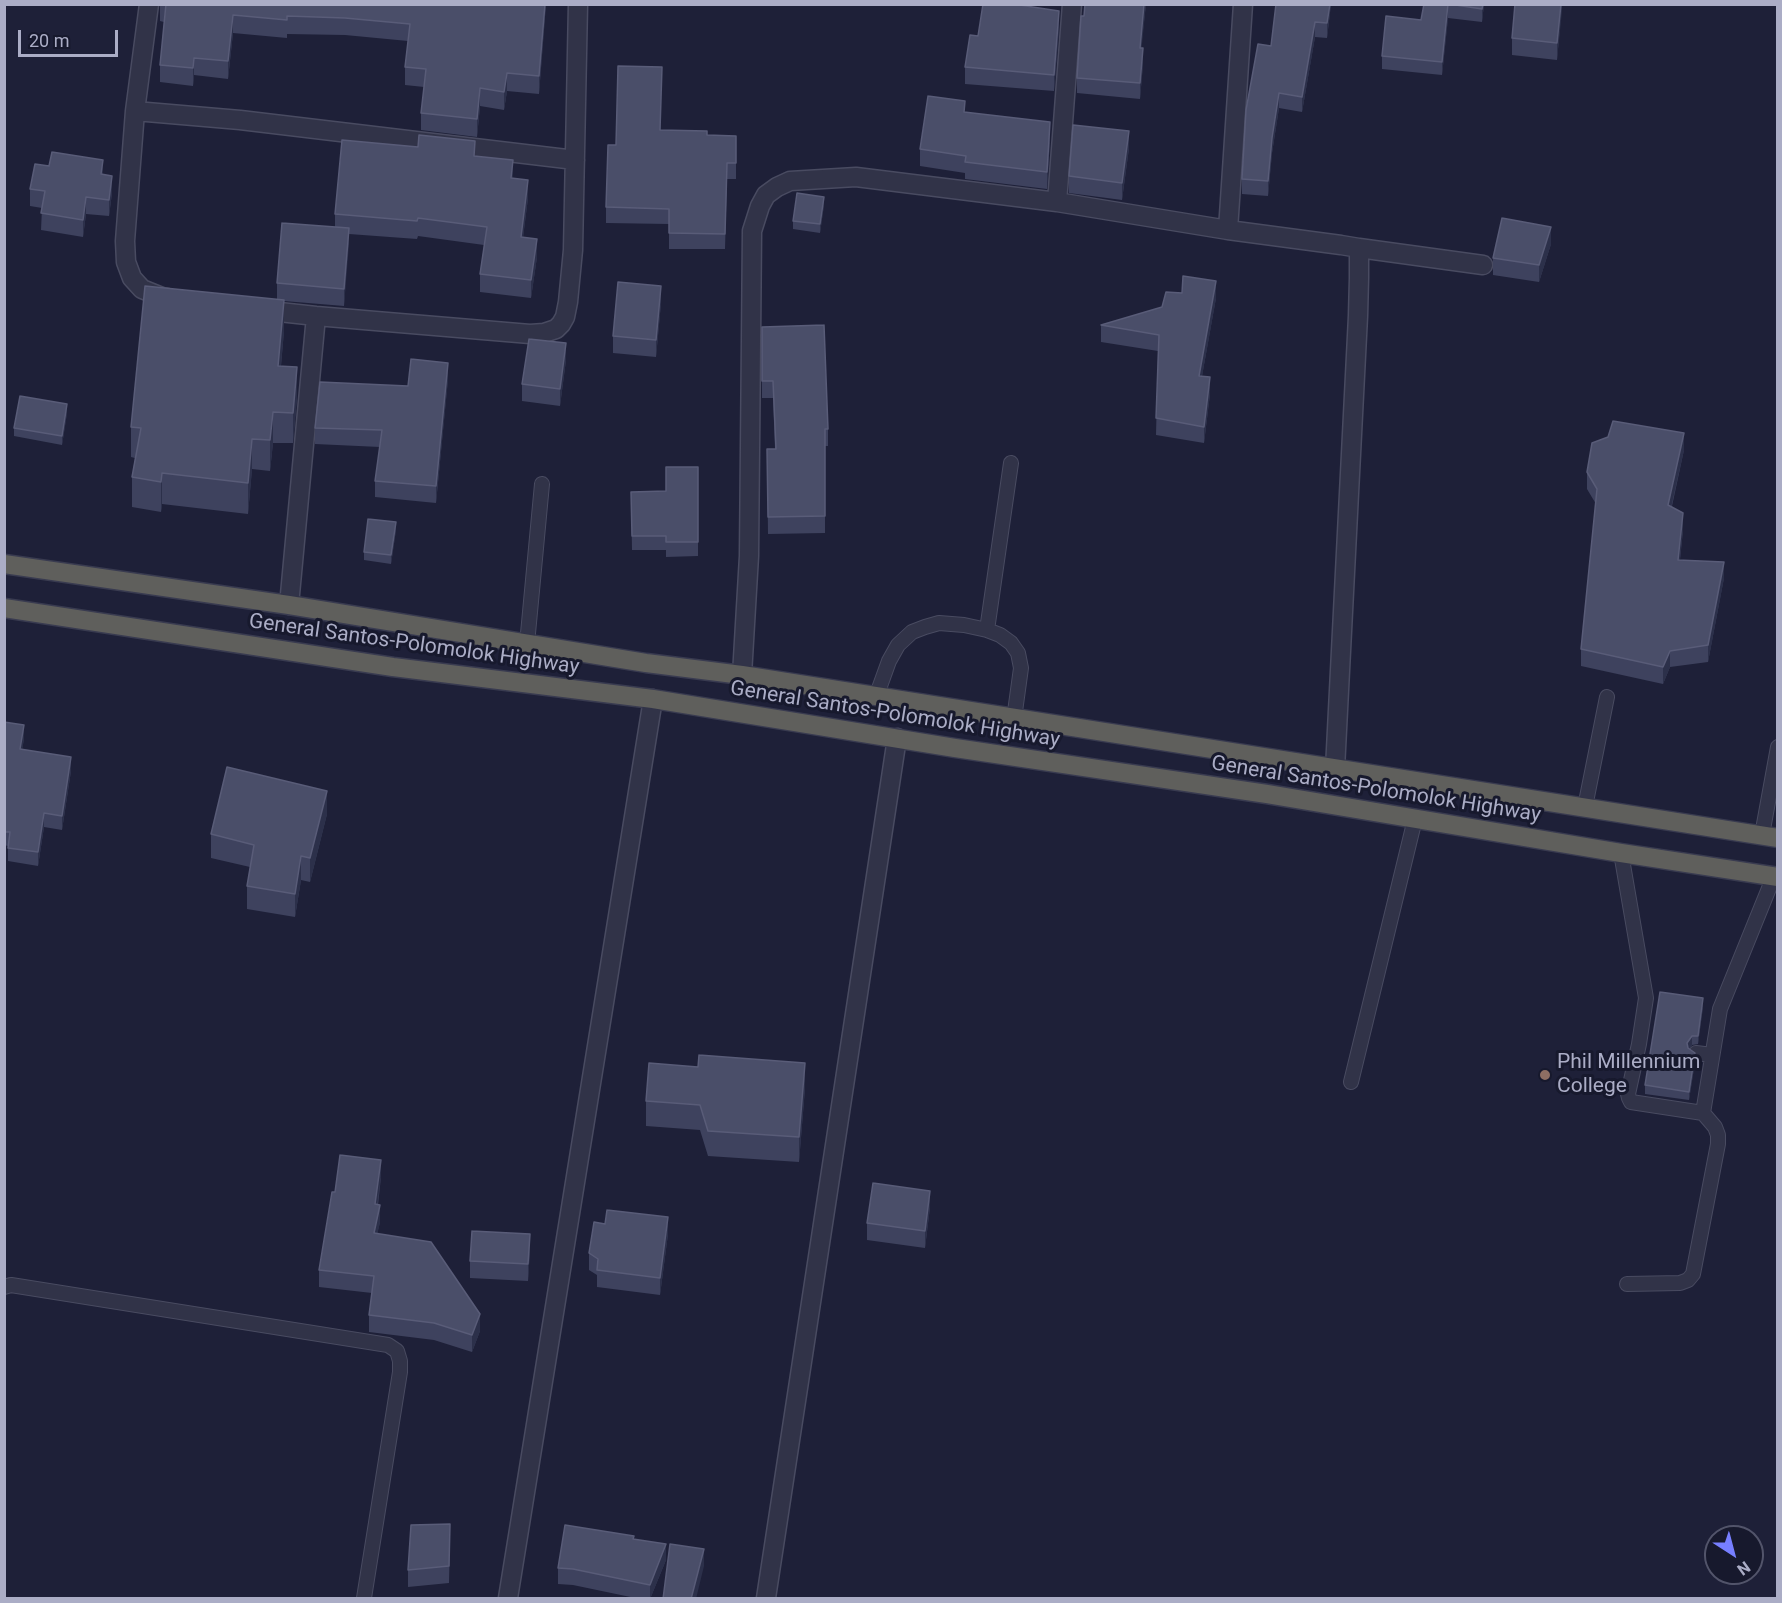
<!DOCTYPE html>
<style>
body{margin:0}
#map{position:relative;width:1782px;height:1603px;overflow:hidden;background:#1e2038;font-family:Roboto,sans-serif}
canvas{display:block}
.frame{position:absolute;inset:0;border:6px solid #abadc6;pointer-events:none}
.north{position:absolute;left:1704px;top:1525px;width:60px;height:60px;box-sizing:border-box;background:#17192d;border:2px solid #52546a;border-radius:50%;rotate:144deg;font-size:16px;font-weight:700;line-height:24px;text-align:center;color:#abadc6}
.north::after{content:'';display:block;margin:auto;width:21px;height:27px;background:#777fff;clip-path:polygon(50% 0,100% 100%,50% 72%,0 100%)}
.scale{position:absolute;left:18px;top:30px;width:100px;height:27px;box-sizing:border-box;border:3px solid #abadc6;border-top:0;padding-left:8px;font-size:18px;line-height:21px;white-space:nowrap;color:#abadc6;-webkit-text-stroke:4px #17192d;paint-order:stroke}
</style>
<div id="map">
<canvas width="1782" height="1603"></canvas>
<div class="frame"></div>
<div class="north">N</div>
<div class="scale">20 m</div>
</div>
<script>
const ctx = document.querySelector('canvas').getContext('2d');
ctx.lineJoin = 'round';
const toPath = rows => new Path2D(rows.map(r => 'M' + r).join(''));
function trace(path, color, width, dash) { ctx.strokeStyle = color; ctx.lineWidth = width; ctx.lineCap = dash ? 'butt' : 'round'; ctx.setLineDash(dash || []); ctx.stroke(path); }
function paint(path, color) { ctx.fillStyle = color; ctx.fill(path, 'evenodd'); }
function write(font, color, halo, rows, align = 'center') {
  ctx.font = font + ' Roboto,sans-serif'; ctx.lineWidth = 6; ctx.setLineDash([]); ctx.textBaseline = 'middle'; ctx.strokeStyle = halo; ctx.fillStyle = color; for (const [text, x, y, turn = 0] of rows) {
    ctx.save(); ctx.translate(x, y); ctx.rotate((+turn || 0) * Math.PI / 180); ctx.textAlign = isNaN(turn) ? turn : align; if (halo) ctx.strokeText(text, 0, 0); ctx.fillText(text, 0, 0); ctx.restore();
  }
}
const service = toPath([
 [987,630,1011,463],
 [527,644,542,484],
 [876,697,889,661,898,645,912,632,925,627,939,623,964,625,987,630,1000,635,1011,643,1018,653,1021,668,1014,719],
 [1585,807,1607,697],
 [1762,835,1778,747],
 [1621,853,1646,998,1639,1044,1628,1094,1629,1098,1631,1102,1703,1113,1715,1127,1718,1135,1718,1144,1693,1274,1688,1280,1680,1283,1627,1284],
 [1696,1053,1712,1055],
 [1351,1082,1415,819],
 [1703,1113,1720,1009,1774,876],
 [4,1287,11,1285,388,1345,397,1351,400,1361,400,1372,364,1598]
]);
const minor = toPath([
 [149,4,135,111,125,241,126,262,132,278,142,289,162,297,168,298],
 [135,111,240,120,575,160],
 [1057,202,1072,4],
 [1228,230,1243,4],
 [1359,248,1483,265],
 [261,310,316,316,530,334,544,333,556,329,561,324,565,317,568,302,573,250,578,4],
 [289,605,316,316],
 [742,675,749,556,752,231,760,206,766,195,777,187,790,181,856,177,1057,202,1228,230,1341,245,1359,248,1359,278,1358,316,1335,769],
 [508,1598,653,699],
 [766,1598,897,738]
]);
const trunk = toPath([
 [4,564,289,605,646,663,742,675,1778,838],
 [4,608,393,667,653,699,955,748,1267,794,1621,853,1778,877]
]);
trace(service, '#494b61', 16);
trace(minor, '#494b61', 21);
trace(trunk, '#393b50', 21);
trace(service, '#313348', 14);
trace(minor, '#313348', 18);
trace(trunk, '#5f5f5c', 18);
paint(toPath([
 [160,4,546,4,539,94,507,91,504,110,480,106,477,137,421,130,421,113,424,87,405,85,405,67,408,41,345,35,287,34,287,38,233,33,228,79,194,75,193,86,160,82,160,65,164,22,160,21],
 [1085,4,1146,4,1141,48,1143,64,1140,99,1077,93,1077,78],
 [1276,4,1331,4,1327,38,1315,37,1302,112,1279,108,1272,153,1268,196,1242,194,1242,179,1271,46],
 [1424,4,1484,4,1482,22,1448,18,1442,75,1382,69,1382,56,1421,20],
 [1562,4,1557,60,1512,55,1512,38],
 [1059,28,1054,91,965,84,965,67,978,36],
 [965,112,1050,139,1047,189,965,179,965,173,920,166,920,149],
 [661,130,707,135,736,136,736,179,727,179,725,249,669,249,669,224,606,223,606,207,616,145],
 [1129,148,1122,200,1069,193,1069,176],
 [475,156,513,179,528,198,523,237,537,257,531,298,480,292,480,274,484,245,418,236,417,239,349,234,344,306,284,301,284,331,281,366,297,397,293,443,273,443,270,471,252,469,248,514,162,504,161,512,132,507,132,477,135,458,131,457,131,427,277,299,277,283,335,227,335,214],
 [103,175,112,193,109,216,86,214,83,237,41,230,42,208,30,206,30,189],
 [824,205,820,233,793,229,793,221],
 [1551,244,1539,282,1493,275,1493,258],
 [1216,298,1202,376,1210,394,1204,443,1156,435,1158,351,1101,342,1101,325,1162,307],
 [661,303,656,357,613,353,613,336],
 [762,327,828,429,828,446,825,446,825,533,768,534,767,449,775,449,773,398,762,398],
 [566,360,560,406,522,401,522,384],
 [448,379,436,503,375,497,375,481,380,447,315,444,315,428,408,386],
 [67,413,62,445,14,436,14,428],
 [1684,450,1672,506,1683,530,1680,560,1724,578,1708,662,1670,667,1663,684,1581,666,1581,649,1596,504,1587,489,1587,472],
 [698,467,698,556,666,557,666,550,632,550,631,492,666,491],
 [396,530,391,564,364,560,364,552],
 [4,722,24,739,22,749,71,771,62,830,44,827,38,866,8,861,8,846,4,845],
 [327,814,310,882,301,880,295,917,247,909,247,886,250,867,211,858,211,834],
 [1703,1007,1698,1044,1692,1045,1689,1049,1695,1062,1689,1100,1645,1094,1645,1085],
 [805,1088,799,1162,708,1156,700,1130,646,1126,646,1101],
 [381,1177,378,1205,380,1222,377,1234,480,1331,472,1352,434,1340,369,1332,369,1315,372,1293,319,1287,319,1270],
 [930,1207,925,1248,867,1240,867,1223],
 [668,1234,660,1295,597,1287,597,1275,589,1270,589,1253],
 [530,1250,528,1281,470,1278,470,1261],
 [634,1539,666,1560,650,1599,640,1599,573,1585,558,1584,558,1568],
 [450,1541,449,1583,408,1587,408,1570]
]), '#3e425e');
paint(toPath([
 [545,4,546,4,539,94,539,76],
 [1144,4,1146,4,1140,64,1140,48],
 [1330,4,1331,4,1327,38,1327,23],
 [1448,4,1448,18,1442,75,1442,62],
 [1483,4,1484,4,1482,22,1482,9],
 [1561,4,1562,4,1562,11,1557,60,1557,43],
 [1059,11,1059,28,1054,91,1054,75],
 [233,15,233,33,228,79,228,61],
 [1315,22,1315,37,1302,112,1302,97],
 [1143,48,1143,64,1140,99,1140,83],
 [194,58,194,75,193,86,193,68],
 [507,73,507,91,504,110,504,92],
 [480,88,480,106,477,137,477,119],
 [1279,93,1279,108,1272,153,1268,196,1268,181,1272,138],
 [1050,122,1050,139,1047,189,1047,172],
 [1129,131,1129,148,1122,200,1122,183],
 [103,160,103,177,101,174],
 [513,160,513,178,511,196,511,178],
 [112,176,112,193,109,216,109,200],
 [528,180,528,198,521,255,521,237],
 [86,197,86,214,83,237,83,220],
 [824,197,824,205,820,233,820,224],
 [1551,227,1551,244,1539,282,1539,265],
 [349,228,349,245,344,306,344,289],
 [537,239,537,257,531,298,531,280],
 [1216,281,1216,298,1199,393,1199,376],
 [661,286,661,303,656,357,656,340],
 [284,300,284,331,278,396,278,366],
 [566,343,566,360,560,406,560,389],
 [448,363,448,379,436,503,436,486],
 [297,367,297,397,293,443,293,413],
 [1210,377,1210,394,1204,443,1204,427],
 [67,404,67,413,62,445,62,436],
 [273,412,273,443,270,471,270,440],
 [1684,433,1684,450,1668,521,1668,505],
 [252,439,252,469,248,514,248,483],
 [162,473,162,504,161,512,161,482],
 [1683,513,1683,530,1678,577,1678,560],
 [396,522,396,530,391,564,391,555],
 [1724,562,1724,578,1708,662,1708,645],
 [1670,651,1670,667,1663,684,1663,667],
 [24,725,24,739,20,763,20,749],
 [71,757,71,771,62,830,62,816],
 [327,791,327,814,310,882,310,858],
 [44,813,44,827,38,866,38,852],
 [301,856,301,880,295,917,295,894],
 [1703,998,1703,1007,1698,1044,1698,1036],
 [1692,1036,1692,1045,1687,1051,1687,1043],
 [1695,1053,1695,1062,1689,1100,1689,1092],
 [805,1063,805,1088,799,1162,799,1137],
 [381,1160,381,1177,375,1221,375,1204],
 [930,1191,930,1207,925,1248,925,1231],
 [380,1205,380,1222,374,1250,374,1233],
 [668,1217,668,1234,660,1295,660,1278],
 [530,1234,530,1250,528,1281,528,1264],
 [480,1314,480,1331,472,1352,472,1335],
 [666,1544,666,1560,650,1599,650,1585],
 [704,1549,704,1566,696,1599,691,1599]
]), '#2c304a');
const building = toPath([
 [166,4,545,4,539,76,507,73,504,92,480,88,477,119,421,113,426,69,405,67,410,24,345,18,287,16,287,20,233,15,228,61,194,58,193,68,160,65,166,4],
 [983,4,1013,4,1059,11,1054,75,965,67,970,35,978,36,983,4],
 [1085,4,1144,4,1140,48,1143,48,1140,83,1077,78,1081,16,1084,16,1085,4],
 [1276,4,1330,4,1327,23,1315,22,1302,97,1279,93,1272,138,1268,181,1242,179,1246,110,1258,44,1271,46,1276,4],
 [1424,4,1448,4,1442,62,1382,56,1386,16,1421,20,1424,4],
 [1449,4,1483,4,1482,9,1449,4],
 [1515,4,1561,4,1557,43,1512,38,1515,4],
 [618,66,662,67,660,130,707,131,707,135,736,136,736,163,727,163,725,234,669,233,669,209,606,207,608,145,616,145,618,66],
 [928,96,965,101,964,112,1050,122,1047,172,965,162,966,156,920,149,928,96],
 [1073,125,1129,131,1122,183,1069,176,1073,125],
 [419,135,475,141,474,156,513,160,511,178,528,180,521,237,537,239,531,280,480,274,487,227,418,218,417,221,335,214,342,140,418,147,419,135],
 [52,152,103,160,101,174,112,176,109,200,86,197,83,220,41,213,45,191,30,189,35,164,49,166,52,152],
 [797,193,824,197,820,224,793,221,797,193],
 [1502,218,1551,227,1539,265,1493,258,1502,218],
 [282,223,349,228,344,289,277,283,282,223],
 [1183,276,1216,281,1199,376,1210,377,1204,427,1156,418,1159,335,1101,325,1162,307,1166,292,1182,293,1183,276],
 [618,282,661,286,656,340,613,336,618,282],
 [145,286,284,300,278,366,297,367,293,413,273,412,270,440,252,439,248,483,162,473,161,482,132,477,141,428,131,427,145,286],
 [824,325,828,429,825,429,825,516,768,517,767,449,776,449,773,381,762,381,762,327,824,325],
 [529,339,566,343,560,389,522,384,529,339],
 [411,359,448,363,436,486,375,481,382,430,315,428,320,382,408,386,411,359],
 [20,396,67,404,62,436,14,428,20,396],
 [1613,421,1684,433,1668,505,1683,513,1678,560,1724,562,1708,645,1670,651,1663,667,1581,649,1597,489,1587,472,1592,443,1608,437,1613,421],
 [666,467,698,467,698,542,666,542,666,536,632,536,631,492,666,491,666,467],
 [368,519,396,522,391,555,364,552,368,519],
 [4,722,24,725,20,749,71,757,62,816,44,813,38,852,8,848,10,832,4,832,4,722],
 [227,767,327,791,310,858,301,856,295,894,247,886,254,845,211,834,227,767],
 [1660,992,1703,998,1698,1036,1692,1036,1687,1043,1688,1048,1695,1053,1689,1092,1645,1085,1660,992],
 [699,1055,805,1063,799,1137,708,1131,700,1105,646,1101,649,1063,698,1067,699,1055],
 [340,1155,381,1160,375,1204,380,1205,374,1233,431,1242,480,1314,472,1335,434,1323,369,1315,374,1276,319,1270,332,1192,335,1192,340,1155],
 [873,1183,930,1191,925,1231,867,1223,873,1183],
 [607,1210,668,1217,660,1278,597,1270,598,1259,589,1253,594,1222,605,1224,607,1210],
 [472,1231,530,1234,528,1264,470,1261,472,1231],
 [450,1524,449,1566,408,1570,411,1525,450,1524],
 [565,1525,634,1536,633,1539,666,1544,650,1585,573,1569,558,1568,565,1525],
 [670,1544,704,1549,691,1599,663,1599,670,1544]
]);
paint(building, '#4a4e69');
trace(building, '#595c78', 1.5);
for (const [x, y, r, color] of [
 [1545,1075,6,"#8d6e63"]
]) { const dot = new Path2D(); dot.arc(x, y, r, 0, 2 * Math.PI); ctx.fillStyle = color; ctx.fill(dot); trace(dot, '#17192d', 2); }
write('21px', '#abadc6', '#17192d', [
 ["General Santos-Polomolok Highway",414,645,8],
 ["General Santos-Polomolok Highway",895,715,9],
 ["General Santos-Polomolok Highway",1376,790,9]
]);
write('21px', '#abadc6', '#17192d', [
 ["Phil Millennium",1557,1063],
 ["College",1557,1087]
], 'left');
</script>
